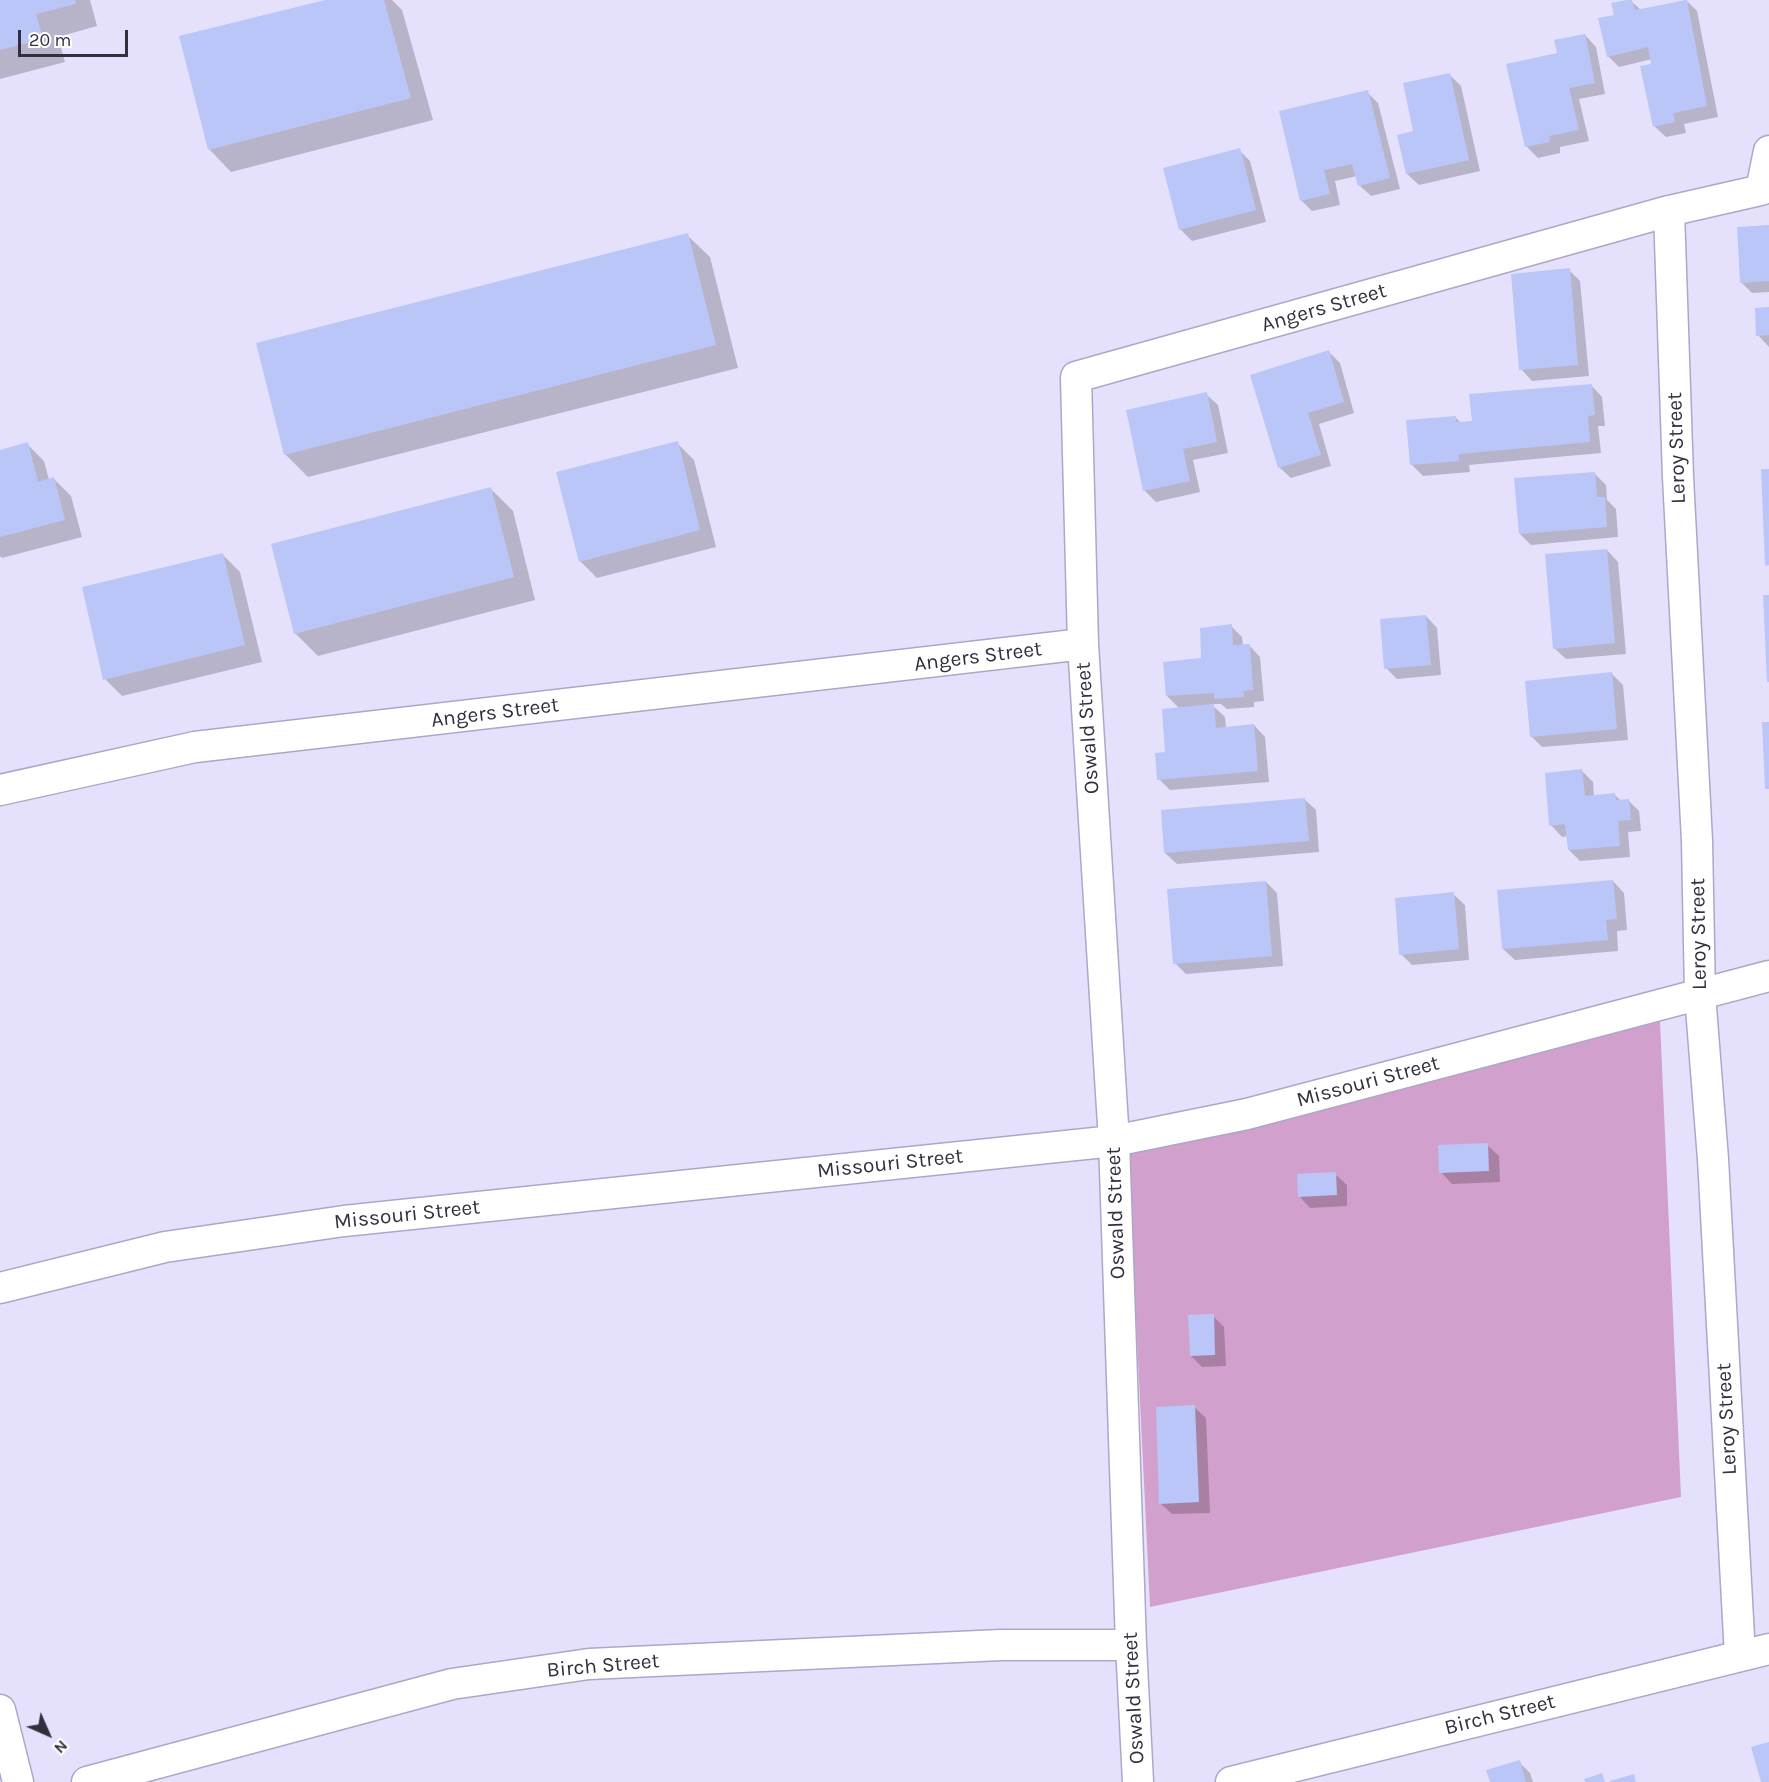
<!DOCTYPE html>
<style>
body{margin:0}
#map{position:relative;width:1769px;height:1782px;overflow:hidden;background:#e5e1fd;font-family:Karla,sans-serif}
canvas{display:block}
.north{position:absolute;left:18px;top:1704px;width:60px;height:60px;-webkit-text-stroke:4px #fff;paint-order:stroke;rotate:135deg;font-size:16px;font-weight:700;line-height:24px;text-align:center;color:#32303d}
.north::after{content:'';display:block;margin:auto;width:21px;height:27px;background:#32303d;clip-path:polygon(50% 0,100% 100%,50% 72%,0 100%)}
.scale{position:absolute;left:18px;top:30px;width:110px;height:27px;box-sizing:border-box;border:3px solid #32303d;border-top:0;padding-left:8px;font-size:18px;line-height:21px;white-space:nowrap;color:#32303d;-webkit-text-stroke:4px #fff;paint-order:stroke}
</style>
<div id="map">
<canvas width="1769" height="1782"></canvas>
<div class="north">N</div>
<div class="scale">20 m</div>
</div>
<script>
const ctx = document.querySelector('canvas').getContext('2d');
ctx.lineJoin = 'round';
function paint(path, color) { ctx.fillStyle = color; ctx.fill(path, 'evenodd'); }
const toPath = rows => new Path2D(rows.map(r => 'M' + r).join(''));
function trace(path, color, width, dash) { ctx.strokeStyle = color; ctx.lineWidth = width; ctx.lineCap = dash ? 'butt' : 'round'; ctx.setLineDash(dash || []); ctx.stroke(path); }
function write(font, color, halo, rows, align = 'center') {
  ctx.font = font + ' Karla,sans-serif'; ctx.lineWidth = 4.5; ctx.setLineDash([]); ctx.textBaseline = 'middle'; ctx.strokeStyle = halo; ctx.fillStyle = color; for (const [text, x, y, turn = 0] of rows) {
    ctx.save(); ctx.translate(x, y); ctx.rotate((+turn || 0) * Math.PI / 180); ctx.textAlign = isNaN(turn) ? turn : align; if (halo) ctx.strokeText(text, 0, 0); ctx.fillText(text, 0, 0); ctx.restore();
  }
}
paint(toPath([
 [1660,1021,1681,1497,1150,1607,1128,1152]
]), '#d2a0cd');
paint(toPath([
 [0,0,90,0,97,26,58,37,65,62,0,79],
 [331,0,392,0,402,10,433,120,231,172,209,149],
 [1686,0,1697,11,1718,117,1684,124,1686,133,1666,137,1654,126,1652,59,1619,67,1608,56,1615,16,1631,1,1641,10],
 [1585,35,1596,47,1605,94,1579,99,1589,141,1560,147,1560,153,1538,158,1527,147,1558,54],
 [1449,74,1461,86,1480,171,1419,185,1407,174,1399,136,1415,132],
 [1367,92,1378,103,1400,189,1371,196,1359,185,1357,176,1335,181,1340,205,1312,211,1301,200],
 [1239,150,1250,161,1266,222,1192,241,1180,229],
 [1769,227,1769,292,1752,293,1741,282],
 [687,235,710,257,738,368,308,477,285,454],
 [1569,270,1580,281,1589,376,1532,381,1521,369],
 [1769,309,1769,347,1758,335],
 [1329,352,1340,363,1354,413,1319,424,1331,466,1291,478,1279,467],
 [1591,385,1602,397,1605,426,1598,426,1601,453,1469,465,1470,472,1423,476,1412,465,1455,417,1461,423,1474,422],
 [1206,394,1218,405,1228,453,1193,460,1200,492,1156,502,1144,490],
 [677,443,694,460,716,547,597,578,580,561],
 [27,444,44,461,49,480,54,479,71,496,82,537,2,558,0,556,0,451],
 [1594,473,1606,485,1607,500,1616,509,1618,537,1531,545,1520,534],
 [491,489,513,511,535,600,318,656,295,633],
 [1607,550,1618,562,1626,654,1566,659,1554,648],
 [223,555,240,572,262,662,122,696,105,679],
 [1426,616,1437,628,1441,675,1397,679,1386,668],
 [1231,626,1242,637,1243,646,1249,645,1260,657,1264,701,1254,702,1254,707,1227,709,1221,704,1211,704,1225,717,1226,728,1254,725,1265,737,1269,782,1170,790,1159,779,1180,709,1167,696,1203,660],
 [1612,674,1623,685,1628,740,1542,747,1531,736],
 [1582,771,1593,782,1594,796,1614,794,1621,801,1628,800,1639,811,1641,831,1628,832,1630,857,1580,861,1569,850,1568,836,1562,837,1551,825],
 [1304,799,1316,810,1319,852,1177,864,1165,853],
 [1613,881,1624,893,1627,930,1617,931,1618,951,1515,960,1503,949],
 [1266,882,1277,893,1283,966,1186,974,1175,963],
 [1453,894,1465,905,1469,960,1412,965,1401,954],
 [1487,1145,1499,1156,1500,1182,1452,1184,1441,1172],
 [1335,1174,1347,1185,1347,1206,1310,1208,1299,1196],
 [1213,1316,1224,1327,1226,1366,1202,1367,1191,1356],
 [1194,1407,1206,1418,1210,1513,1172,1514,1160,1503],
 [1519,1762,1530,1773,1533,1782,1491,1782]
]), '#0003');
paint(toPath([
 [0,0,75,0,76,4,36,14,43,39,0,50],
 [325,0,384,0,411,98,208,150,179,36],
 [1627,0,1632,0,1635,10,1687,0,1707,106,1673,113,1675,122,1653,127,1640,66,1651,64,1648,47,1607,57,1598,18,1614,15,1611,3],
 [1585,34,1595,83,1569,88,1579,130,1549,136,1550,142,1525,147,1506,64,1557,53,1554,40],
 [1450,73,1469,160,1406,174,1397,135,1413,131,1403,83],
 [1368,90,1390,178,1358,186,1352,164,1324,170,1330,194,1300,201,1279,111],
 [1240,148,1256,210,1179,230,1163,168],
 [1769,225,1769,281,1740,283,1737,227],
 [688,233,716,345,284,455,256,343],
 [1570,268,1578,365,1519,370,1511,274],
 [1769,307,1769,335,1756,336,1755,308],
 [1329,350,1344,402,1308,413,1321,455,1278,468,1250,375],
 [1592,384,1595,415,1588,416,1590,442,1459,454,1459,461,1410,465,1406,420,1456,416,1456,422,1472,421,1469,394],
 [1207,392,1217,442,1183,449,1190,481,1143,491,1126,410],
 [678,441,700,530,579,562,556,472],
 [28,442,38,482,54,477,65,520,0,537,0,450],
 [1761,469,1769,469,1769,565,1765,566],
 [1595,472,1597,497,1605,497,1607,527,1519,534,1514,478],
 [491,487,514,577,294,634,271,544],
 [1607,549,1615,643,1553,649,1545,554],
 [223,553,245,645,103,680,82,587],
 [1763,595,1769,595,1769,682,1767,682],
 [1426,615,1431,665,1384,669,1380,619],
 [1232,624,1233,645,1250,644,1253,690,1243,691,1244,697,1214,699,1214,693,1166,696,1163,662,1201,658,1200,628],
 [1612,672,1617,729,1530,737,1525,681],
 [1214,704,1216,728,1254,724,1258,771,1157,780,1155,753,1165,752,1162,709],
 [1762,722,1769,722,1769,789,1765,789],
 [1582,769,1585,796,1615,793,1616,800,1629,799,1631,820,1618,821,1620,846,1568,850,1565,824,1549,826,1545,773],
 [1305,798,1309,841,1164,853,1161,810],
 [1613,880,1617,919,1606,920,1608,940,1502,949,1497,890],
 [1266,881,1272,956,1173,964,1167,889],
 [1454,892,1459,949,1399,955,1395,898],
 [1488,1143,1489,1171,1439,1173,1438,1145],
 [1336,1172,1337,1195,1298,1197,1297,1174],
 [1214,1314,1215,1355,1190,1356,1188,1315],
 [1195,1405,1199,1502,1159,1504,1156,1407],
 [1769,1742,1769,1782,1761,1782,1751,1747],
 [1520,1760,1526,1782,1490,1782,1486,1770],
 [1602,1773,1605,1782,1585,1782,1584,1779],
 [1634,1774,1636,1782,1610,1782,1610,1781]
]), '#bac6f8');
const minor = toPath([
 [1669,211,1678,477,1697,841,1700,995,1713,1159,1740,1656],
 [0,790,195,747,1083,644],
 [0,1288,165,1247,344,1221,1114,1141,1247,1114,1769,976],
 [0,1710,18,1782],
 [87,1782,452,1684,589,1664,1001,1645,1131,1645],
 [1138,1782,1131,1645,1114,1141,1083,644,1076,377,1669,211,1761,190,1769,151],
 [1231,1782,1769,1649]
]);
trace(minor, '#aca7c8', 33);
trace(minor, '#fff', 30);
write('21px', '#32303d', '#fff', [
 ["Angers Street",1324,308,-16],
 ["Leroy Street",1677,448,-92],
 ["Angers Street",978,657,-7],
 ["Angers Street",495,713,-7],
 ["Oswald Street",1088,728,-94],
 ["Leroy Street",1699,934,-91],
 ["Missouri Street",1368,1082,-15],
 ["Missouri Street",890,1164,-6],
 ["Oswald Street",1116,1213,-92],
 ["Missouri Street",407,1215,-6],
 ["Leroy Street",1727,1419,-93],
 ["Birch Street",603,1666,-5],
 ["Oswald Street",1134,1698,-93],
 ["Birch Street",1500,1715,-14]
]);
</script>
